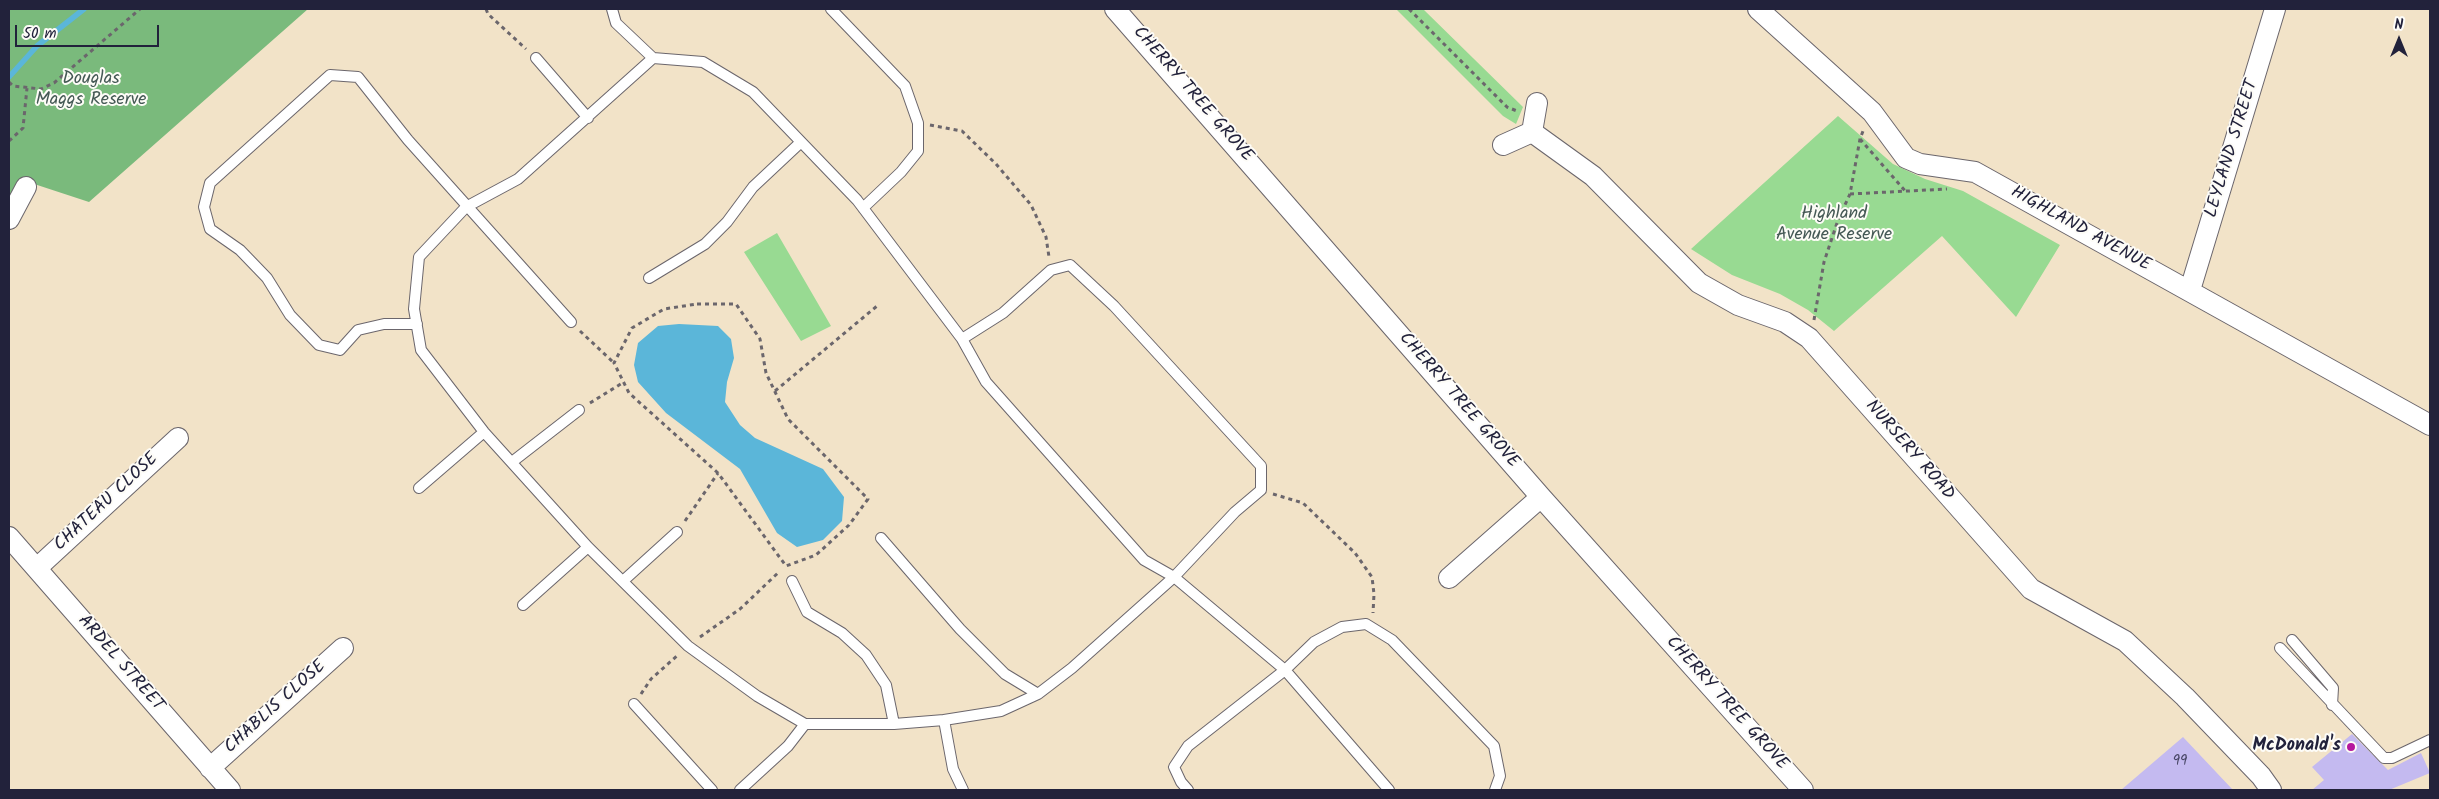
<!DOCTYPE html>
<style>
body{margin:0}
#map{position:relative;width:2439px;height:799px;overflow:hidden;background:#f2e3c8;font-family:Kalam,sans-serif}
canvas{display:block}
.frame{position:absolute;inset:0;border:10px solid #22223b;pointer-events:none}
.north{position:absolute;left:2374px;top:15px;width:50px;height:50px;-webkit-text-stroke:4px #fdfcf7;paint-order:stroke;rotate:0deg;font-size:14px;font-weight:700;line-height:20px;text-align:center;color:#22223b}
.north::after{content:'';display:block;margin:auto;width:18px;height:22px;background:#22223b;clip-path:polygon(50% 0,100% 100%,50% 72%,0 100%)}
.scale{position:absolute;left:15px;top:25px;width:144px;height:22px;box-sizing:border-box;border:2px solid #22223b;border-top:0;padding-left:6px;font-size:15px;line-height:18px;white-space:nowrap;color:#22223b;-webkit-text-stroke:4px #fdfcf7;paint-order:stroke}
</style>
<div id="map">
<canvas width="2439" height="799"></canvas>
<div class="frame"></div>
<div class="north">N</div>
<div class="scale">50 m</div>
</div>
<script>
const ctx = document.querySelector('canvas').getContext('2d');
ctx.lineJoin = 'round';
function paint(path, color) { ctx.fillStyle = color; ctx.fill(path, 'evenodd'); }
const toPath = rows => new Path2D(rows.map(r => 'M' + r).join(''));
function trace(path, color, width, dash) { ctx.strokeStyle = color; ctx.lineWidth = width; ctx.lineCap = dash ? 'butt' : 'round'; ctx.setLineDash(dash || []); ctx.stroke(path); }
function write(font, color, halo, rows, align = 'center') {
  ctx.font = font + ' Kalam,sans-serif'; ctx.lineWidth = 4; ctx.setLineDash([]); ctx.textBaseline = 'middle'; ctx.strokeStyle = halo; ctx.fillStyle = color; for (const [text, x, y, turn = 0] of rows) {
    ctx.save(); ctx.translate(x, y); ctx.rotate((+turn || 0) * Math.PI / 180); ctx.textAlign = isNaN(turn) ? turn : align; if (halo) ctx.strokeText(text, 0, 0); ctx.fillText(text, 0, 0); ctx.restore();
  }
}
paint(toPath([
 [1396,9,1423,9,1523,107,1516,124,1503,116],
 [1838,116,1893,164,1925,179,1963,191,2060,245,2016,317,1942,236,1834,331,1808,310,1780,294,1732,275,1691,249],
 [777,233,831,326,801,341,744,252]
]), '#98da92');
paint(toPath([
 [9,9,308,9,89,202,22,180,9,201]
]), '#7aba7c');
paint(toPath([
 [679,324,718,326,731,339,734,358,727,382,725,402,740,425,755,438,823,469,844,497,842,521,823,540,797,547,777,533,740,469,666,413,638,382,634,365,638,343,658,326]
]), '#5bb6d9');
trace(toPath([
 [9,77,37,46,84,9]
]), '#5bb6d9', 5.5);
paint(toPath([
 [2352,734,2388,770,2421,753,2430,773,2389,790,2312,790,2324,780,2312,767],
 [2183,737,2233,790,2121,790]
]), '#c4baf0');
const lane = toPath([
 [612,9,616,23,653,58],
 [831,9,905,86,918,123,918,151,901,172,863,208],
 [536,58,588,118],
 [649,278,705,244,727,222,753,187,801,142],
 [417,324,384,324,358,330,340,350,319,345,290,315,267,278,240,250,210,229,204,207,210,183,330,75,358,77,408,140,571,322],
 [962,339,1003,313,1051,270,1070,265,1114,306,1261,466,1261,490,1235,512,1174,577,1072,668,1038,694,1001,711,944,720,894,724,805,724,757,696,688,646,588,547,484,432,421,350,414,309,419,257,466,207,518,179,653,58,703,62,753,92,857,200,962,339,986,382,1144,560,1174,577,1285,670,1389,790],
 [512,462,579,410],
 [419,488,484,432],
 [881,538,960,629,1005,674,1038,694],
 [623,581,677,532],
 [792,581,807,612,842,633,866,655,886,685,894,724],
 [523,605,588,547],
 [2292,640,2333,688,2332,705],
 [2280,648,2384,758,2392,758,2430,740],
 [634,704,712,790],
 [944,720,953,769,963,790],
 [740,790,788,746,805,724],
 [1188,790,1181,782,1174,767,1188,746,1285,670,1314,642,1342,627,1366,624,1392,640,1494,746,1500,776,1495,790]
]);
const street = toPath([
 [1115,9,1541,497,1803,790],
 [1758,9,1872,112,1906,158,1920,164,1975,172,2430,425],
 [1532,132,1593,176,1699,283,1738,305,1785,322,1809,338,2031,589,2125,641,2185,697,2261,776,2271,790],
 [1503,145,1532,132,1537,103],
 [9,219,26,187],
 [2190,290,2275,9],
 [9,537,230,790],
 [37,568,178,438],
 [1449,578,1541,497],
 [210,768,343,648]
]);
trace(lane, '#6b666c', 12);
trace(street, '#6b666c', 22);
trace(toPath([
 [486,9,488,14,526,49],
 [1409,9,1507,107,1517,111],
 [9,82,13,86,41,89,54,83,140,9],
 [930,125,962,131,996,164,1031,205,1046,237,1049,257],
 [1860,139,1906,192],
 [9,141,23,128,27,88],
 [1850,194,1947,189],
 [697,304,736,304,760,339,766,373,788,419,868,499,849,525,816,555,786,566,718,473,629,393,614,363,632,328,664,309,697,304],
 [1814,320,1824,262,1838,220,1850,194,1860,139,1863,131],
 [580,331,614,363],
 [775,391,877,306],
 [590,403,624,382],
 [1273,494,1303,503,1355,553,1372,577,1374,594,1373,613],
 [685,521,718,473],
 [700,637,740,609,780,571],
 [641,694,651,679,678,655]
]), '#6b666c', 3, [4, 4]);
trace(lane, '#fff', 10);
trace(street, '#fff', 20);
for (const [x, y, r, color] of [
 [2351,747,5,"#b5179e"]
]) { const dot = new Path2D(); dot.arc(x, y, r, 0, 2 * Math.PI); ctx.fillStyle = color; ctx.fill(dot); trace(dot, '#fdfcf7', 2); }
write('15px', '#4a4868', null, [
 ["99",2180,762]
]);
write('18px', '#455955', '#fdfcf7', [
 ["Douglas",91,80],
 ["Maggs Reserve",91,101],
 ["Highland",1834,215],
 ["Avenue Reserve",1834,236]
]);
write('18px', '#22223b', '#fdfcf7', [
 ["CHERRY TREE GROVE",1192,95,49],
 ["LEYLAND STREET",2233,149,-73],
 ["HIGHLAND AVENUE",2080,230,29],
 ["CHERRY TREE GROVE",1458,401,49],
 ["NURSERY ROAD",1909,451,49],
 ["CHATEAU CLOSE",107,503,-43],
 ["ARDEL STREET",120,664,49],
 ["CHERRY TREE GROVE",1726,704,48],
 ["CHABLIS CLOSE",276,708,-42]
]);
write('bold 18px', '#22223b', '#fdfcf7', [
 ["McDonald's",2341,747]
], 'right');
</script>
